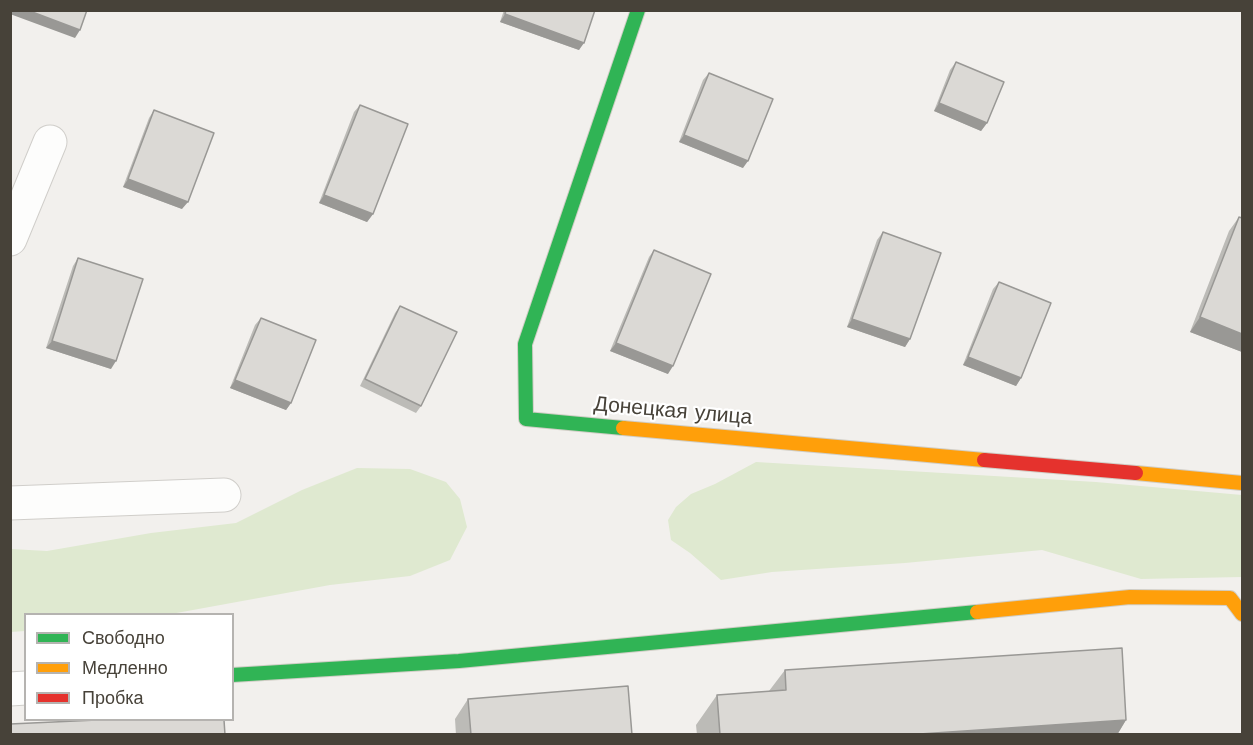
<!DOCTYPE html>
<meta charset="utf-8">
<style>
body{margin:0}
#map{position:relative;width:1253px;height:745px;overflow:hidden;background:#f2f0ed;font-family:"Work Sans",sans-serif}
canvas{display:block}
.frame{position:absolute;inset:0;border:12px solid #474239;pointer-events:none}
.legend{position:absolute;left:24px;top:613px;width:210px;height:108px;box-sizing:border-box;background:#fff;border:2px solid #b5b3b0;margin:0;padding:8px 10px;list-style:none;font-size:18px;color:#474239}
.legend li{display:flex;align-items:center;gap:12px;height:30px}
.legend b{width:30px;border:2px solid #b5b3b0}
</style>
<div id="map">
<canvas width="1253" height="745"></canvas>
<div class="frame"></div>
<ul class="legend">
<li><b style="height:8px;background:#30b455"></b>Свободно</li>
<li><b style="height:8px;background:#ff9f0a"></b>Медленно</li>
<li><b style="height:8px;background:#e5322d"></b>Пробка</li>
</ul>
</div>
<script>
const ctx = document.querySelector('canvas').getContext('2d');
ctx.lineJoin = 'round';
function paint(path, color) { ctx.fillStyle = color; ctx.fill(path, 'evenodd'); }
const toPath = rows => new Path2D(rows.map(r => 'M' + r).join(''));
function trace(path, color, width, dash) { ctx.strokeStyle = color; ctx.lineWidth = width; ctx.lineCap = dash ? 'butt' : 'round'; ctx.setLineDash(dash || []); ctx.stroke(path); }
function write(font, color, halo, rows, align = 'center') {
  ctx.font = font + ' "Work Sans",sans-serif'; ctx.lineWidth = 4.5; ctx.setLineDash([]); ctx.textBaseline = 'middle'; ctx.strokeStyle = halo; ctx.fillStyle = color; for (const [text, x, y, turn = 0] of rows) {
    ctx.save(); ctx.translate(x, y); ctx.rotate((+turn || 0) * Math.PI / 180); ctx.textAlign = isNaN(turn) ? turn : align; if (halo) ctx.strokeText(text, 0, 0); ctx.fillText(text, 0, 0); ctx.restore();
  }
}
paint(toPath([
 [756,462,1096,482,1242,495,1242,577,1141,579,1042,550,905,563,772,572,721,580,690,553,671,540,668,520,676,507,691,494,715,484],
 [357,468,410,469,446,482,460,499,467,527,450,560,410,576,330,585,171,614,26,614,25,631,11,632,11,549,47,551,151,533,236,523,302,490]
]), '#dfe9d0');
const street = toPath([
 [10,239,50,142],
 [10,503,224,495],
 [10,689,26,688]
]);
const fast = toPath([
 [623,428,526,419,525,344,638,10],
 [232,675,459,661,977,612]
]);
const slow = toPath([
 [623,428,984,460],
 [1136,473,1242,483],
 [977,612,1130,597,1230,598,1242,614]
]);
const jam = toPath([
 [984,460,1136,473]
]);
trace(street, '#d0ceca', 35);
trace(fast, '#d0cdc5', 16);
trace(slow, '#d0cdc5', 16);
trace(jam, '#d0cdc5', 16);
trace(street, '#fdfdfc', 33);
trace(fast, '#30b455', 14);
trace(slow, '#ff9f0a', 14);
trace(jam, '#e5322d', 14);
paint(toPath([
 [504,10,595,10,579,50,500,22],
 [956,62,987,123,981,131,934,111,950,70],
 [709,73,743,168,679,142,703,80],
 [360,105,373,214,367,222,319,203,354,112],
 [154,110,182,209,123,187,149,118],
 [1239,217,1242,218,1242,352,1190,332,1229,231],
 [883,232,910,339,905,347,847,327,877,240],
 [654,250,668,374,610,351,649,257],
 [78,258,111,369,46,348,73,266],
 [999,282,1021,378,1016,386,963,365,993,289],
 [400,306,421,406,416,413,360,386,395,313],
 [261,318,291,403,286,410,230,388,255,325],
 [785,670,1126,720,1117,735,697,735,696,725,717,695,769,691],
 [468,699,632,735,456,735,455,719]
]), '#bcbbb7');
paint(toPath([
 [10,10,27,10,80,30,75,38,10,14],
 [505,14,584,43,579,50,500,22],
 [939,103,987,123,981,131,934,111],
 [684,135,748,161,743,168,679,142],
 [128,179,188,202,182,209,123,187],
 [324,195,373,214,367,222,319,203],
 [1200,317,1242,334,1242,352,1190,332],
 [852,319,910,339,905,347,847,327],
 [52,341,116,361,111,369,46,348],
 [616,343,673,366,668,374,610,351],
 [968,357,1021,378,1016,386,963,365],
 [235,380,291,403,286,410,230,388],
 [1126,720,1117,735,905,735]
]), '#999895');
const building = toPath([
 [27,10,87,10,80,30,27,10],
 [506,10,595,10,584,43,505,14,506,10],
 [956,62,1004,82,987,123,939,103,956,62],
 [709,73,773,99,748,161,684,135,709,73],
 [360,105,408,124,373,214,324,195,360,105],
 [154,110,214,133,188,202,128,179,154,110],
 [1239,217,1242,218,1242,334,1200,317,1239,217],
 [883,232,941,253,910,339,852,319,883,232],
 [654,250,711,274,673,366,616,343,654,250],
 [78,258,143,279,116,361,52,341,78,258],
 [999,282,1051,303,1021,378,968,357,999,282],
 [400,306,457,332,421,406,365,379,400,306],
 [261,318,316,340,291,403,235,380,261,318],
 [1122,648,1126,720,905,735,720,735,717,695,786,690,785,670,1122,648],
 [628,686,632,735,471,735,468,699,628,686],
 [97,720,224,720,225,735,10,735,10,724,97,720]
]);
paint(building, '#dbd9d5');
trace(building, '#999895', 1.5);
write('21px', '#474239', '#fff', [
 ["Донецкая улица",673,411,5]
]);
</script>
